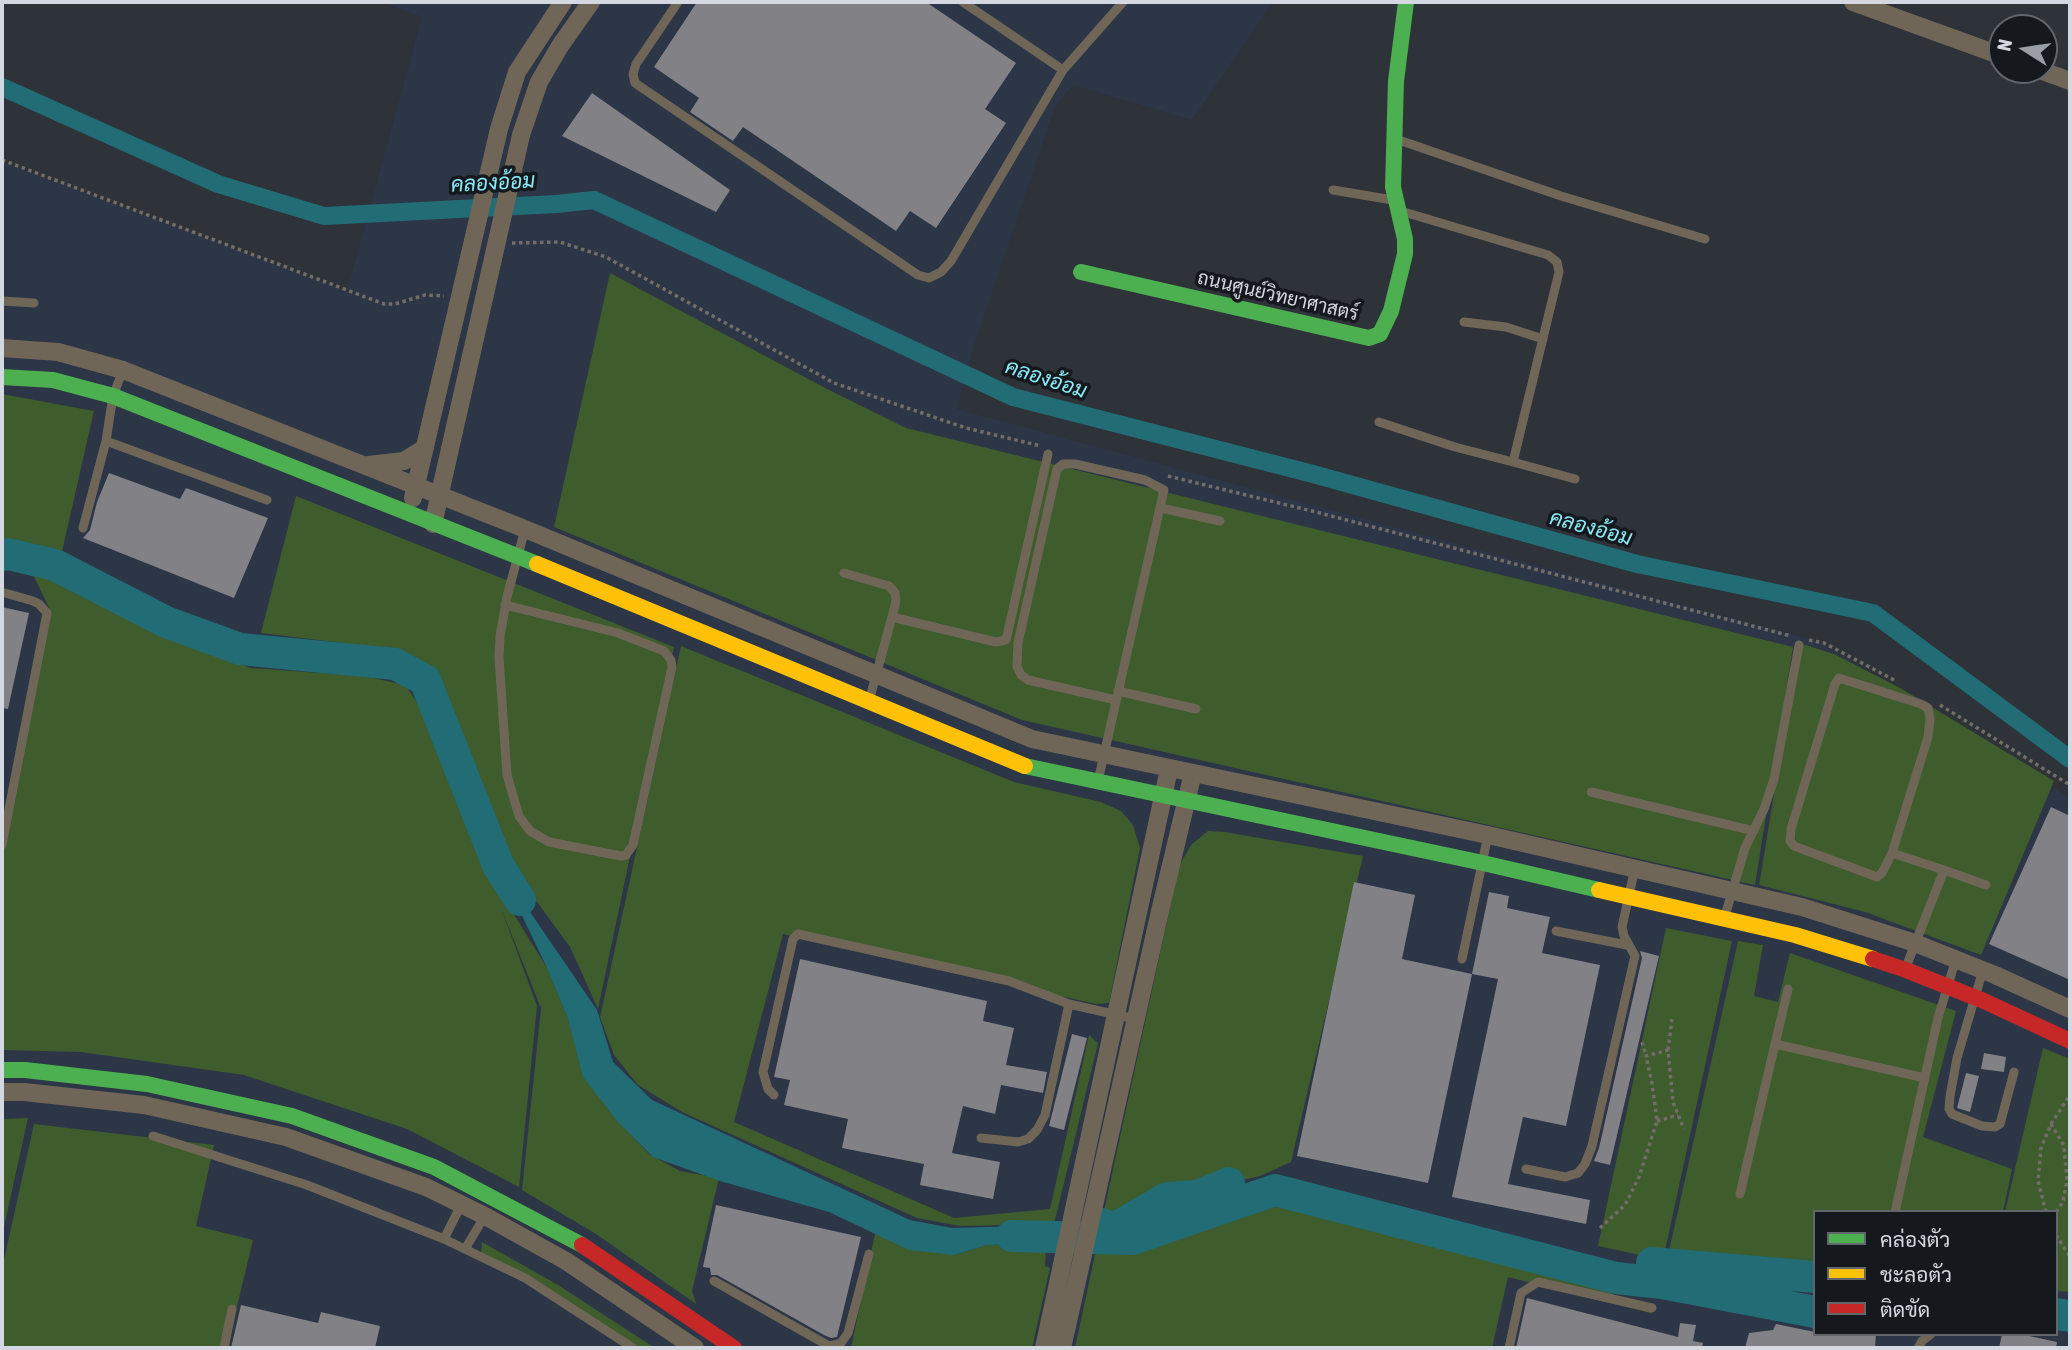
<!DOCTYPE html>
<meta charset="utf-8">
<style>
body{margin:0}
#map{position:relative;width:2072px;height:1350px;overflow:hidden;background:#2e3239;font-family:"Asap Condensed",Sarabun,sans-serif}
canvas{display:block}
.frame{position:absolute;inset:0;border:4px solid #d4d9e1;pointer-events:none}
.legend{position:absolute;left:1813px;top:1210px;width:245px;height:126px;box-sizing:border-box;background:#15191e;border:2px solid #61666c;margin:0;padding:9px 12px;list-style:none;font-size:21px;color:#d4d9e1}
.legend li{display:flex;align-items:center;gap:14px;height:35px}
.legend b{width:35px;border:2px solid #61666c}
.north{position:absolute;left:1988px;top:14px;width:70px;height:70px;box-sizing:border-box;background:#15191e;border:2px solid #61666c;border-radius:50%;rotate:282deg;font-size:19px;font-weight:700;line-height:28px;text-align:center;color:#d4d9e1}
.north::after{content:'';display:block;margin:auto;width:24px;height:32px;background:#9a9fa6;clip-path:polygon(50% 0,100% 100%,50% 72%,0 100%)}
</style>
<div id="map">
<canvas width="2072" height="1350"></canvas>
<div class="frame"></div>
<ul class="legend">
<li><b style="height:9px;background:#4caf50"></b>คล่องตัว</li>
<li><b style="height:9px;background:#ffc107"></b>ชะลอตัว</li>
<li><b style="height:9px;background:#c62828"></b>ติดขัด</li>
</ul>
<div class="north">N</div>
</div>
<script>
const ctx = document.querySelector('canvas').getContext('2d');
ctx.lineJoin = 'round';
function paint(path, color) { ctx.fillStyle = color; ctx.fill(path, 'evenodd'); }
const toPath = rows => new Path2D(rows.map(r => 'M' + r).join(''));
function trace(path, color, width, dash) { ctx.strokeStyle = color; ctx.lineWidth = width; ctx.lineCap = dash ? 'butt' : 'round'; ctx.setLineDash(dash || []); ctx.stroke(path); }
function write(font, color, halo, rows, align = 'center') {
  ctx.font = font + ' "Asap Condensed",Sarabun,sans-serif'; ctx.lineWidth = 7; ctx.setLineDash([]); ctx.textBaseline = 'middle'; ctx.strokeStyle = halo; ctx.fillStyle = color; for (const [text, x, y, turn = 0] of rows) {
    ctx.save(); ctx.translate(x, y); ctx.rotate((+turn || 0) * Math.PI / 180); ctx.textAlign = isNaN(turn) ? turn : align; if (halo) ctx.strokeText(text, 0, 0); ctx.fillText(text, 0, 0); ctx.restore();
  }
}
paint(toPath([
 [380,2,1273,2,1192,120,1073,85,1055,107,974,346,957,409,1824,643,2053,793,2056,788,2070,800,2070,1348,2,1348,2,162,347,291,422,17],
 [1815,1212,2056,1212,2056,1334,1815,1334]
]), '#2c3646');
paint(toPath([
 [610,273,827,389,906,428,1793,647,1755,885,1022,720,554,527],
 [2,394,94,411,61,556,2,541],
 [296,496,674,647,598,1009,570,947,502,854,443,687,413,656,375,647,261,633],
 [30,568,192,648,251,668,364,676,405,685,419,705,484,866,547,968,568,1019,618,1121,649,1154,680,1171,719,1178,692,1291,696,1304,596,1234,522,1190,541,1008,501,908,537,1006,519,1187,407,1129,244,1075,81,1052,2,1050,2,859,50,610],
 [1799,643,1834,654,1902,689,2054,781,1981,955,1865,912,1759,885],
 [681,646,1014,782,1101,802,1121,811,1133,825,1140,848,1109,1003,1096,1004,783,934,734,1122,954,1218,1050,1209,1089,1035,1098,1043,1054,1224,960,1226,917,1218,682,1112,638,1085,614,1055,600,1017],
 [1208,831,1225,832,1363,856,1291,1162,1260,1176,1226,1184,1197,1196,1167,1198,1114,1228,1102,1220,1179,866,1191,845],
 [1666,928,1732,941,1663,1260,1598,1246],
 [1738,941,1763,945,1754,996,1778,1002,1790,953,1956,1011,1923,1137,2012,1169,2003,1212,1815,1212,1815,1273,1667,1260],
 [2043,1048,2070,1059,2070,1292,2056,1291,2056,1212,2005,1212],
 [28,1118,2,1236,2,1119],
 [34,1124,214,1145,196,1226,253,1240,227,1348,2,1348,2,1269],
 [1270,1199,1606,1275,1612,1294,1654,1314,1508,1277,1492,1348,1075,1348,1096,1250,1114,1250,1127,1253],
 [875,1234,954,1255,987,1245,1022,1244,1046,1247,1045,1266,1050,1268,1032,1348,851,1348],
 [482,1242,558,1285,655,1348,630,1348,481,1254]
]), '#3e5c2c');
paint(toPath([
 [498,865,597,1010,613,1062,652,1100,910,1220,952,1228,1057,1225,1051,1250,1022,1244,987,1245,954,1255,909,1250,829,1212,720,1181,653,1157,618,1122,583,1077,568,1019,547,968]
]), '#226c76');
trace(toPath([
 [2,87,218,184,324,216,556,204,594,200,1013,397,1313,474,1637,564,1873,613,2070,759]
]), '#226c76', 18);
trace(toPath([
 [2,555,8,554,55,565,166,622,240,649,395,664,425,680,498,865,520,900],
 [1102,1224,1112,1230,1167,1198,1197,1196,1229,1183],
 [1012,1236,1133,1239,1275,1190,1616,1278,1662,1283,1815,1312],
 [1652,1263,1815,1277],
 [2056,1314,2070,1316]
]), '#226c76', 32);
paint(toPath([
 [697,2,926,2,1016,63,985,109,1006,123,936,228,910,211,896,231,743,127,733,141,690,112,699,98,654,67],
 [592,93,730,190,716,212,562,136],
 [109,473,180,499,186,488,268,518,234,598,83,538,90,530,97,502],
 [2,607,29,613,8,709,2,708],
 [2051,807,2070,816,2070,980,1989,944],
 [1354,882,1415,895,1402,959,1472,974,1428,1183,1297,1156],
 [1489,892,1509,896,1507,908,1550,917,1542,953,1600,965,1566,1126,1523,1117,1508,1184,1590,1200,1586,1224,1452,1197,1498,979,1472,974],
 [1640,951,1659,956,1610,1165,1594,1161,1599,1148,1642,958],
 [800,959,987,1001,983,1021,1014,1028,1006,1065,1047,1072,1043,1093,1001,1085,995,1114,963,1106,952,1153,1000,1162,993,1199,920,1185,924,1164,842,1148,848,1119,784,1105,790,1080,774,1077],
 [1072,1034,1087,1038,1064,1130,1049,1126],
 [1984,1053,2006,1057,2004,1072,1981,1069],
 [1966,1073,1979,1076,1970,1112,1957,1108],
 [716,1205,861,1237,837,1337,831,1338,824,1335,717,1275,711,1275,710,1268,703,1267],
 [1527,1298,1678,1337,1680,1323,1696,1325,1693,1341,1703,1343,1702,1348,1516,1348],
 [241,1305,318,1323,321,1312,380,1326,375,1348,231,1348],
 [1776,1324,1815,1332,1815,1334,1876,1334,1875,1348,1745,1348,1749,1333,1773,1330],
 [2002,1334,2020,1334,2057,1342,2056,1348,1999,1348]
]), '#818186');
trace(toPath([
 [2,160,384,304,395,304,425,295,444,296],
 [512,243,560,242,606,257,834,383,966,428,1041,446],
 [1168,476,1316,512,1791,636],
 [1809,640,1824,643,1896,681],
 [1940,705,2070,785],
 [1642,1042,1646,1056],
 [1668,1050,1672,1019],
 [1657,1121,1678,1115],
 [2051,1124,2070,1095],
 [2046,1212,2038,1181,2041,1148,2051,1124,2064,1146,2067,1180,2063,1202,2056,1212],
 [1600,1228,1625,1205,1639,1177,1657,1121,1652,1083,1646,1056,1668,1050,1673,1102,1684,1129],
 [2056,1235,2070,1257]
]), '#726d66', 3.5, [3.5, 3.5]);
trace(toPath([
 [678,2,636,64,633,74,635,83,918,275,929,278,941,272,951,261,1063,70,1123,2],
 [963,2,1063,70],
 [1396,139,1561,196,1705,239],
 [1333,190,1393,200],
 [2,301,34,303],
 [1464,322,1506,327,1543,339],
 [1379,422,1455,447,1513,462,1559,272,1557,262,1548,255,1404,212],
 [106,441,267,500],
 [1513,462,1575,479],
 [1161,508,1220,521],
 [83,528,106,441,113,396,123,370],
 [844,573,889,586,895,593,896,601,892,617],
 [505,605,618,633,664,651,671,660,672,667,633,845,626,855,621,856,549,842,530,831,519,816,507,775,499,658,500,636,507,597,525,529],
 [1118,691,1196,709],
 [869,701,892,617,996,642,1006,640,1048,454],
 [1098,781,1164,490,1145,480,1075,464,1063,464,1057,469,1018,643,1017,666,1021,675,1028,680,1116,700],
 [1591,792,1754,831],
 [2,845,47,613,39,604,33,601,5,593],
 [1892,853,1882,873,1877,877,1794,846,1790,841,1791,829,1835,684,1839,678,1921,704,1928,708,1930,719,1928,737,1892,853,1944,870,1906,967],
 [1944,870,1986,885],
 [1725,916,1745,848,1764,809,1774,779,1799,645],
 [1556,931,1627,945],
 [1462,959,1488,835],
 [1983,970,1957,1058,1950,1096,1949,1109,1952,1114,1982,1126,1995,1127,2000,1124,2014,1072],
 [1775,1044,1788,989],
 [774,1095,768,1089,763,1072,793,939,798,934,1009,981,1069,1004,1135,1019],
 [153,1136,307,1185,444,1239,525,1278,633,1348],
 [981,1138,1018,1142,1028,1139,1037,1130,1045,1115,1069,1004],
 [1526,1169,1565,1177,1578,1173,1585,1164,1592,1146,1634,960,1635,956,1624,936,1622,927,1635,868],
 [1740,1194,1775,1044,1925,1078],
 [1895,1212,1938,1018,1956,959],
 [444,1239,462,1203],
 [465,1249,486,1214],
 [714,1281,829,1346,841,1343,848,1333,869,1254],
 [224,1348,232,1309],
 [1509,1348,1521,1293,1538,1282,1652,1308],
 [1918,1348,1922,1341,1931,1334]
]), '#706658', 9);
trace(toPath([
 [1853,2,2002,56],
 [2040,70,2070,81],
 [2,348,58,352,123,370,525,529,1032,739,1488,835,1802,907,1915,943,1995,975,2070,1009],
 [368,465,404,461,425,448],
 [413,498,499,129,517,72,563,2],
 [433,524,521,135,539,82,560,46,591,2],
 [2,1092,24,1092,144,1105,286,1137,426,1187,485,1216,566,1261,695,1348],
 [1044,1348,1169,769],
 [1062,1348,1160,911,1193,773]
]), '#706658', 18);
trace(toPath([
 [1081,272,1369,338,1380,334,1391,311,1405,254,1405,239,1393,187,1396,81,1406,2],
 [2,377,53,380,113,396,537,564],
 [1025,766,1483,863,1599,890],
 [2,1070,25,1070,147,1084,292,1116,434,1167,582,1245]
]), '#4caf50', 16);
trace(toPath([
 [537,564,1025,766],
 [1599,890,1795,935,1873,959]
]), '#ffc107', 16);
trace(toPath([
 [1873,959,1906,970,1984,1001,2070,1041],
 [582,1245,734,1348]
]), '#c62828', 16);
write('19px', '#d4d9e1', '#15191e', [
 ["ถนนศูนย์วิทยาศาสตร์",1278,296,13]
]);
write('italic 21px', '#8aecf9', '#15191e', [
 ["คลองอ้อม",493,183,-3],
 ["คลองอ้อม",1046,379,18],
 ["คลองอ้อม",1591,528,15]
]);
</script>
